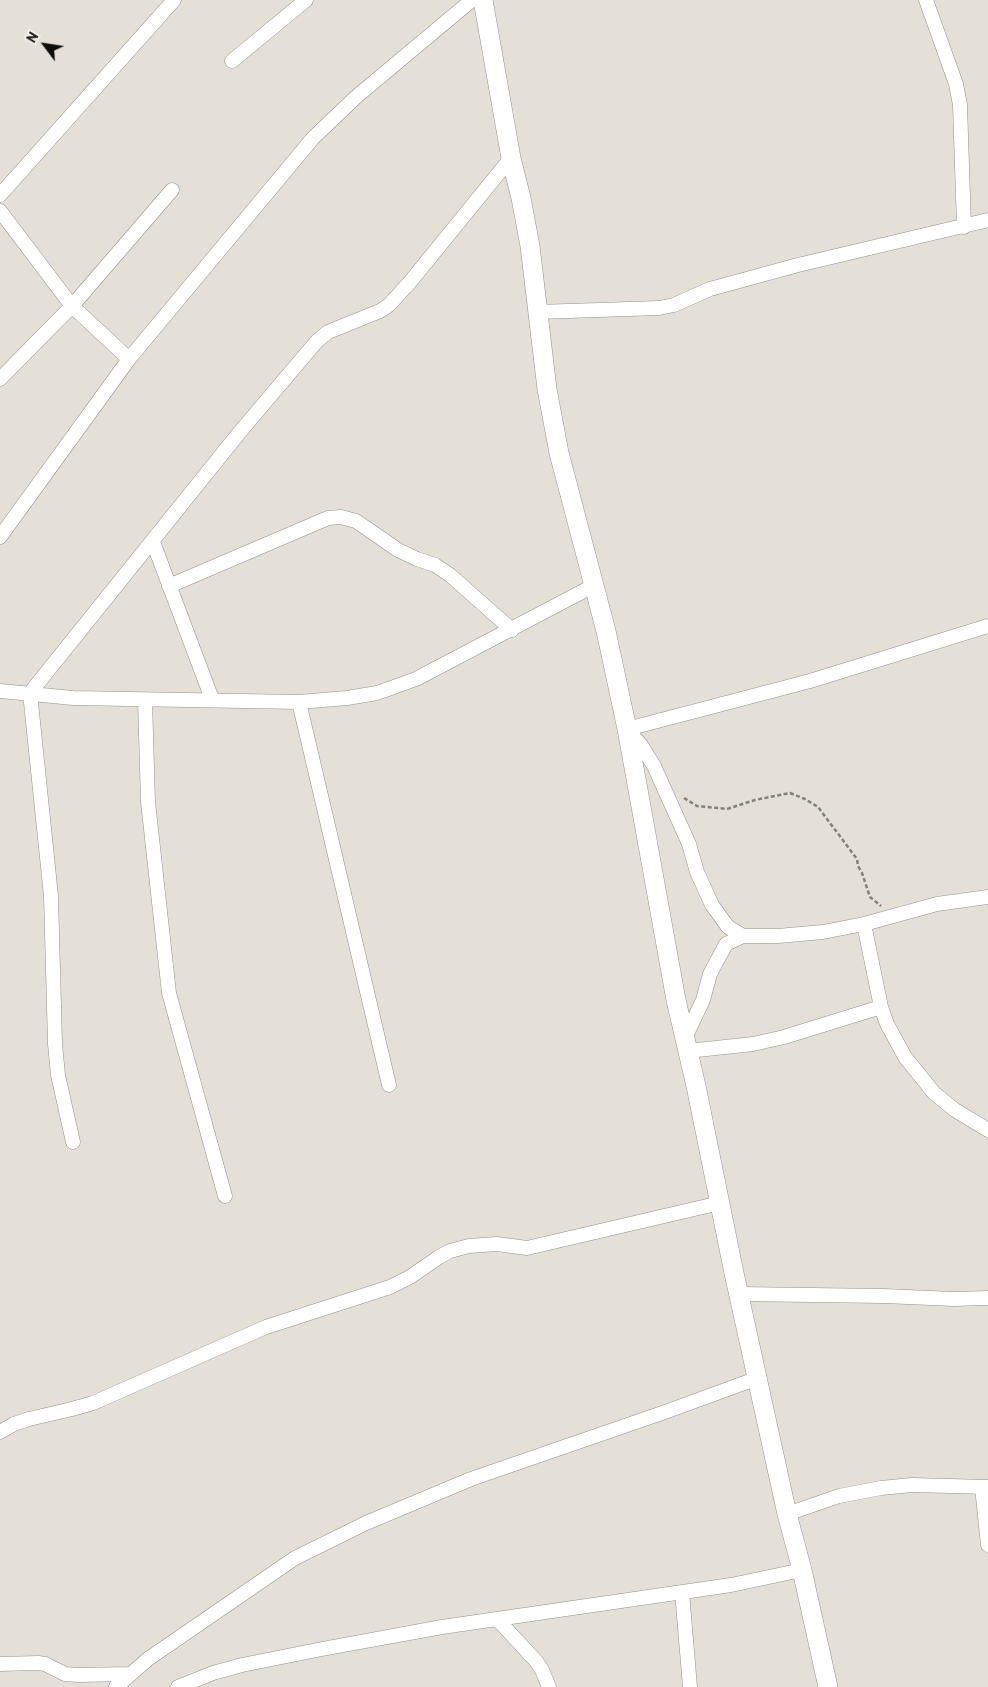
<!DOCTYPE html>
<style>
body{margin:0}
#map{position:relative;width:988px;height:1687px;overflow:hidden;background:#e4e0d8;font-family:"PT Sans",sans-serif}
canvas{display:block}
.north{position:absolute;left:20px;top:20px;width:50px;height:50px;-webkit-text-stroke:4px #f2eee5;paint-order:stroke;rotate:301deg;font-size:14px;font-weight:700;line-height:20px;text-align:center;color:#0e0d0a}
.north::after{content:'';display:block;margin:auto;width:18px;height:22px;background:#0e0d0a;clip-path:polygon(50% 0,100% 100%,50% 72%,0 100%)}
</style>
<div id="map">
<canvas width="988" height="1687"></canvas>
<div class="north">N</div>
</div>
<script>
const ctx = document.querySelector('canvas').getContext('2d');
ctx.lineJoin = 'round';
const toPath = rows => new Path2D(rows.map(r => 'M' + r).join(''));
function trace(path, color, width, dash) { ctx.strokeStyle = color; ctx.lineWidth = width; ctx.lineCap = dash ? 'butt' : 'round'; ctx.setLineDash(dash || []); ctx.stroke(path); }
const street = toPath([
 [926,0,956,84,960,105,964,227],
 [232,61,306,0],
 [0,195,174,0],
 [0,211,72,306,129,359],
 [537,312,659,308,674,305,710,289,798,265,988,220],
 [0,379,72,306,172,190],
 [0,537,129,359,313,138,356,97,472,0],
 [153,542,212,699],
 [169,586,328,518,341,517,356,521,398,550,417,559,435,565,450,575,512,630],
 [988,626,810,681,627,729,641,745,654,766,689,844,697,872,712,905,728,927,743,936,778,936,823,932,864,924,937,904,988,897],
 [0,691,73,698,299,702,347,698,377,693,416,679,593,586],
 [145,700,148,802,169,993,225,1196],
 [299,702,389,1085],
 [864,924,881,1007,887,1024,905,1057,934,1093,955,1110,988,1130],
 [685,1038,703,1000,710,974,726,944,743,936],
 [688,1051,753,1044,784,1037,881,1007],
 [73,1142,58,1075,55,1044,51,896,30,693,239,433,317,341,328,332,380,311,389,305,410,282,511,158],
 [740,1294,884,1296,954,1299,988,1298],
 [0,1432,14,1424,29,1419,72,1409,93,1403,266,1327,390,1287,410,1277,439,1257,450,1251,469,1246,497,1244,527,1248,720,1203],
 [982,1487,988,1545],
 [787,1514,839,1496,881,1488,912,1485,988,1487],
 [682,1592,690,1687],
 [498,1620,536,1661,542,1670,549,1687],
 [0,1664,38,1663,45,1664,65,1674,78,1675,130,1674],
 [116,1687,148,1659,295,1558,366,1523,471,1479,665,1412,758,1378],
 [178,1687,213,1673,242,1665,322,1649,442,1627,731,1585,802,1570]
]);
const secondary = toPath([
 [483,0,511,158,521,198,530,246,547,389,559,453,606,631,627,729,676,1000,696,1086,734,1273,787,1514,802,1570,828,1687]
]);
trace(street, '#959189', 15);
trace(secondary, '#959189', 20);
trace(toPath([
 [684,798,697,806,727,809,755,800,790,793,805,799,818,807,857,859,858,866,862,873,870,897,881,906]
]), '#83807a', 2.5, [4, 2.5]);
trace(street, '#fff', 14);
trace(secondary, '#fff', 19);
</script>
